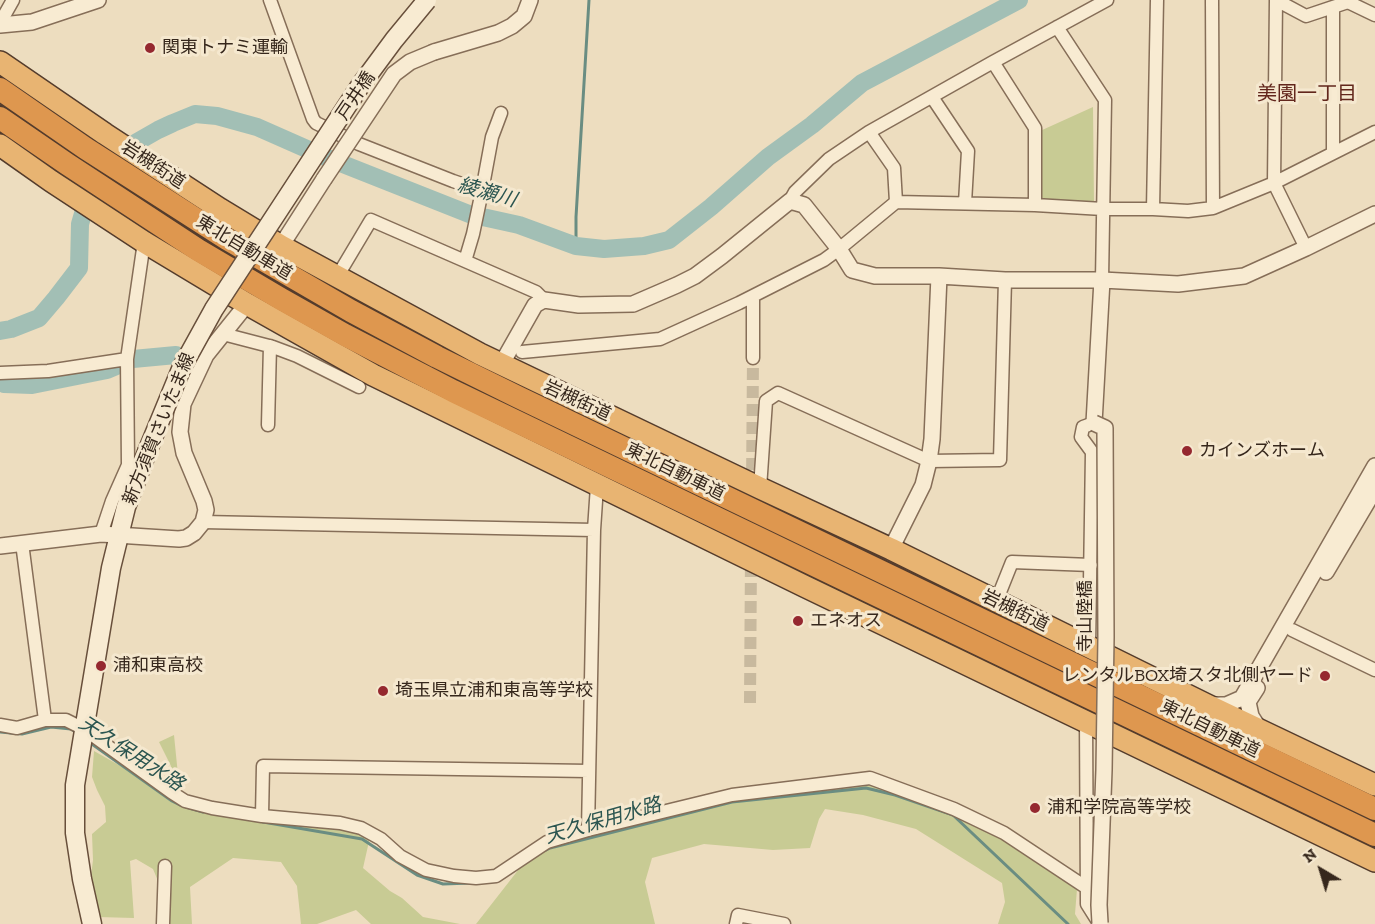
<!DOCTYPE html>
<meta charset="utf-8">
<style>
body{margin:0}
#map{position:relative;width:1375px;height:924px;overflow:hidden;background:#edddbf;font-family:"Zilla Slab",serif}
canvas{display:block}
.north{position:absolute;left:1291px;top:840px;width:60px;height:60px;-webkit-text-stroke:4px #f5e8cf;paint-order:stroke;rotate:322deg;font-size:16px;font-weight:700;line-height:24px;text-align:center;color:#36271c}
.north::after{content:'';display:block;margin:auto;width:21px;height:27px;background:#36271c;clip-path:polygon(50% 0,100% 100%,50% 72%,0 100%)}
</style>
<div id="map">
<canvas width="1375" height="924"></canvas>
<div class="north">N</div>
</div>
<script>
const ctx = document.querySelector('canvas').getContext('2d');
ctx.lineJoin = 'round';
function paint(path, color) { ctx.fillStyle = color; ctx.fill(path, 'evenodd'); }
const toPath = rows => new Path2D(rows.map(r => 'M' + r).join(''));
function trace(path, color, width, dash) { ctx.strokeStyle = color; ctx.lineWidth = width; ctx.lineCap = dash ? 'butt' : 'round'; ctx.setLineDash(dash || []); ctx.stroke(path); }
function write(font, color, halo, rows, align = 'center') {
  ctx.font = font + ' "Zilla Slab","Noto Sans JP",serif'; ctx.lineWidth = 6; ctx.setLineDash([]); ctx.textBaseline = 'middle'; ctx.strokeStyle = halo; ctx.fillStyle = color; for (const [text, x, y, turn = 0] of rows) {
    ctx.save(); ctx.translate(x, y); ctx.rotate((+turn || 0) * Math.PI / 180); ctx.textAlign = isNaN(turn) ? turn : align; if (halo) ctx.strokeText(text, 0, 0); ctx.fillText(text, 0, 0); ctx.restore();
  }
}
paint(toPath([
 [1093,107,1094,204,1040,200,1040,131],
 [174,735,180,795,184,804,361,823,370,837,363,868,390,891,402,898,423,917,460,924,371,924,356,910,317,924,301,924,297,886,281,862,233,858,190,887,192,924,159,924,158,881,153,869,136,859,130,861,134,918,98,917,89,892,93,860,92,834,106,822,105,806,97,790,92,777,94,751,163,790,171,766,159,742],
 [844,776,985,819,1032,859,1077,889,1075,914,1081,924,998,924,1005,902,1002,883,916,829,863,815,825,809,819,819,810,848,773,850,704,844,652,858,645,882,655,924,476,924,519,869,537,841,582,827]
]), '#c8cb94');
trace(toPath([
 [576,246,576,217,589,0],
 [0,732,22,734,51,727,71,729,77,733],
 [89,742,172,801,180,805],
 [186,807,203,812],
 [263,822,362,839,417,875,443,884,471,883],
 [546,850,550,848,732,802,866,788,895,795,953,815,1068,924]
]), '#6a8d82', 3);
trace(toPath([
 [120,157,137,142,158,130,173,123,195,114,217,116,257,127,325,157,469,214,519,225,576,246,604,249,644,246,669,240,711,207,768,157,812,125,862,83,1019,0],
 [0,331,11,329,39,318,56,298,79,268,80,224,89,193],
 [0,382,4,384,32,385,107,370,133,359,176,355]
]), '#a2bfb5', 18);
trace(toPath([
 [752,488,753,358],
 [750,703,751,557]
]), '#c8b99e', 12, [12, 6]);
const minor = toPath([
 [270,0,313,119,316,123,359,144,453,181,482,191,492,137,501,113],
 [1212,0,1213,208],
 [1276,0,1274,183,1306,248],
 [1276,0,1306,16,1333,7,1333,153],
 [1333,7,1348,2,1375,15],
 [0,23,13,0],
 [1057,27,1105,100,1102,280],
 [993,62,1035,128,1035,205],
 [932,97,968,151,965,203],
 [869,132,894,168,896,202],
 [790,201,795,192,829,159,869,132,993,62,1107,0],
 [1153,209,1157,0],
 [465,261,536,292,544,300],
 [337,277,371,220,465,261,473,234,482,191],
 [753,296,753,358],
 [223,334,273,347,297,356,359,387],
 [522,352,660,339,739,303,824,260,839,249,896,202,1035,205,1103,209,1153,209,1188,211,1213,208,1274,183,1375,132],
 [0,373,48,371,127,359],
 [268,425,270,346],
 [760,488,766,401,778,393,929,461,1000,460,1005,280],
 [203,522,594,530],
 [101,534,112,501,128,465,127,359,144,242],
 [22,543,45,720],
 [996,602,1012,562,1091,565],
 [1292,630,1375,670],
 [1089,647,1092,452,1081,437,1083,427,1094,423],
 [1086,721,1087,904,1099,923],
 [0,725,17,728,45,720,66,720,84,729,171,792,185,801,212,808,262,816,340,823,361,828,381,839,400,856,426,870,454,876,476,878,496,876,547,842,588,830,732,795,870,778,954,809,1004,833,1087,888],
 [262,816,263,766,589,771],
 [588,830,594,530,597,486],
 [163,924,165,866],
 [736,924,738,915,784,924]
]);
const tertiary = toPath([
 [0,25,32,22,98,0],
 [434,52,498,33,512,26,524,16,530,0],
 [281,246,324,179],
 [501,365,535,305,544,300,579,305,633,304,677,285,695,276,722,256,790,201,804,205,839,249,852,270,875,276,939,276],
 [1094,423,1102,280],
 [0,546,101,534,179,539,186,538,194,533,203,522,206,510,204,501,184,453,180,432,183,404,206,355,247,304],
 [891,549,923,485,929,461,932,439,939,276,1005,280,1102,280,1178,284,1244,276,1306,248,1375,214],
 [1326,572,1375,489],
 [1257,688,1248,702,1251,716,1260,730],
 [1210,705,1226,705,1242,698,1375,466]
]);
const secondary = toPath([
 [92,924,82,879,75,833,75,785,111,568,126,507,147,452]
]);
const trunk = toPath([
 [0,62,105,134,220,209,281,246,480,354,760,488,891,549,1207,705,1375,785],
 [0,145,51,181,144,242,247,304,373,375,804,586,1375,861]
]);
const motorway = toPath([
 [0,89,85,148,227,239,351,311,437,357,518,397,1375,809],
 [0,118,67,164,198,250,281,299,345,335,453,391,1375,835]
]);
trace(minor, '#866e58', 15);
trace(tertiary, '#866e58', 18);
trace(secondary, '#684f3b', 21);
trace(trunk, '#543c2c', 24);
trace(motorway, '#543c2c', 26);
trace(minor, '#f8ebd2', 12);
trace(tertiary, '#f8ebd2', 15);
trace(secondary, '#f8ebd2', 18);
trace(trunk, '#e8b472', 21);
trace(motorway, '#de974f', 22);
const tertiaryBridge = toPath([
 [324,179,394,74,410,62,434,52],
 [1094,423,1105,428,1106,637,1104,770,1099,905,1100,923]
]);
const secondaryBridge = toPath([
 [147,452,182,367,214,309,360,86,394,40,427,0]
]);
trace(tertiaryBridge, '#866e58', 18, []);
trace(secondaryBridge, '#684f3b', 21, []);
trace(tertiaryBridge, '#f8ebd2', 15);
trace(secondaryBridge, '#f8ebd2', 18);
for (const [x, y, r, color] of [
 [150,48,6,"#95282f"],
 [1187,451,6,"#95282f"],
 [798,621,6,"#95282f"],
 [101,666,6,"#95282f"],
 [1325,676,6,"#95282f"],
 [383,691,6,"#95282f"],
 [1035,808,6,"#95282f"]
]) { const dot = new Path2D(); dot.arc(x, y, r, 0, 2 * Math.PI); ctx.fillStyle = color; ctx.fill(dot); trace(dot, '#f5e8cf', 2); }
write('18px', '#36271c', '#f5e8cf', [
 ["関東トナミ運輸",162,48],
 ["カインズホーム",1199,451],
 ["エネオス",810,621],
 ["浦和東高校",113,666],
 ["レンタルBOX埼スタ北側ヤード",1313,676,"right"],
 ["埼玉県立浦和東高等学校",395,691],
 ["浦和学院高等学校",1047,808]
], 'left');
write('18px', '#36271c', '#f5e8cf', [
 ["戸井橋",356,96,-56],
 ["岩槻街道",153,165,33],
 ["東北自動車道",244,248,31],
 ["岩槻街道",577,401,25],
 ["新方須賀さいたま線",159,429,-68],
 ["東北自動車道",675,472,26],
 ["岩槻街道",1015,611,26],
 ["寺山陸橋",1086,616,-90],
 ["東北自動車道",1210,729,26]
]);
write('20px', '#62261c', '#f5e8cf', [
 ["美園一丁目",1307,94]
]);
write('italic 20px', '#2b5550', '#f5e8cf', [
 ["綾瀬川",487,193,16],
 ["天久保用水路",131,754,33],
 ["天久保用水路",603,821,-16]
]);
</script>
